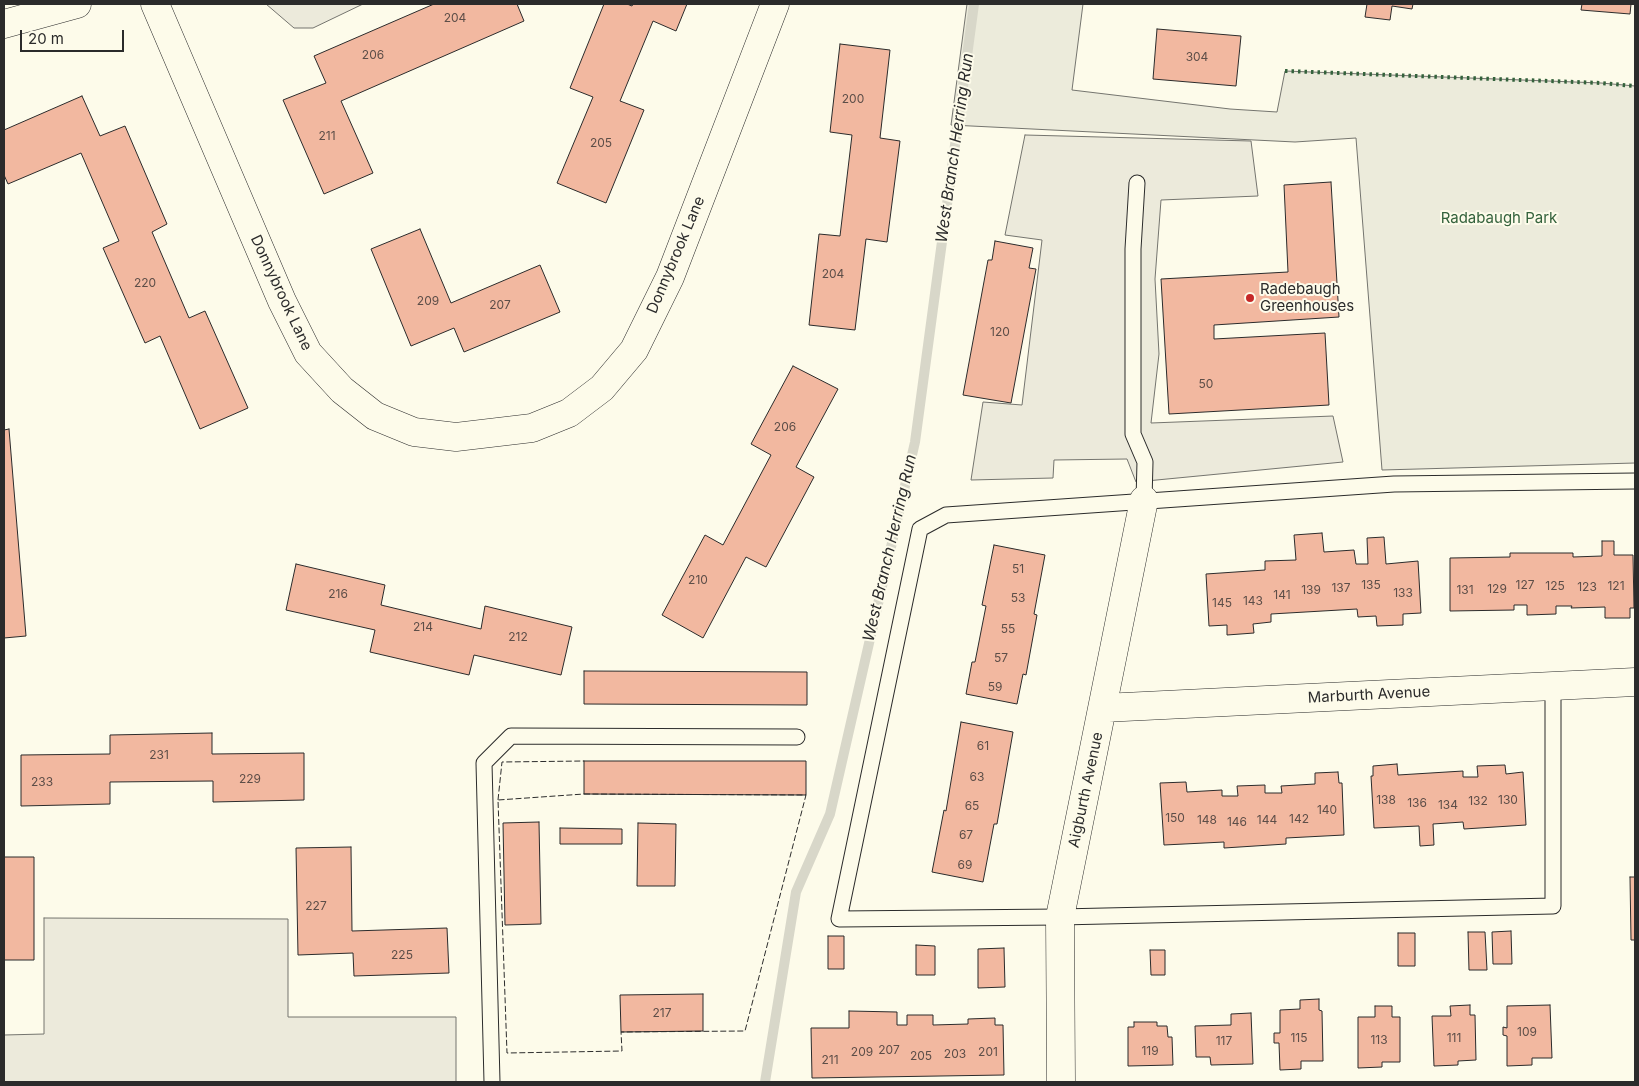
<!DOCTYPE html>
<style>
body{margin:0}
#map{position:relative;width:1639px;height:1086px;overflow:hidden;background:#fdfbea;font-family:Inter,sans-serif}
canvas{display:block}
.frame{position:absolute;inset:0;border:5px solid #2b2b2b;pointer-events:none}
.scale{position:absolute;left:20px;top:30px;width:104px;height:22px;box-sizing:border-box;border:2px solid #2b2b2b;border-top:0;padding-left:6px;font-size:15px;line-height:18px;white-space:nowrap;color:#2b2b2b;-webkit-text-stroke:4px #fdfbea;paint-order:stroke}
</style>
<div id="map">
<canvas width="1639" height="1086"></canvas>
<div class="frame"></div>
<div class="scale">20 m</div>
</div>
<script>
const ctx = document.querySelector('canvas').getContext('2d');
ctx.lineJoin = 'round';
function paint(path, color) { ctx.fillStyle = color; ctx.fill(path, 'evenodd'); }
const toPath = rows => new Path2D(rows.map(r => 'M' + r).join(''));
function trace(path, color, width, dash) { ctx.strokeStyle = color; ctx.lineWidth = width; ctx.lineCap = dash ? 'butt' : 'round'; ctx.setLineDash(dash || []); ctx.stroke(path); }
function write(font, color, halo, rows, align = 'center') {
  ctx.font = font + ' Inter,sans-serif'; ctx.lineWidth = 4; ctx.setLineDash([]); ctx.textBaseline = 'middle'; ctx.strokeStyle = halo; ctx.fillStyle = color; for (const [text, x, y, turn = 0] of rows) {
    ctx.save(); ctx.translate(x, y); ctx.rotate((+turn || 0) * Math.PI / 180); ctx.textAlign = isNaN(turn) ? turn : align; if (halo) ctx.strokeText(text, 0, 0); ctx.fillText(text, 0, 0); ctx.restore();
  }
}
const green = toPath([
 [967,4,1083,4,1072,90,1230,109,1277,112,1285,71,1601,83,1635,86,1635,463,1382,470,1356,138,1295,142,951,125,967,4]
]);
paint(green, '#ecebdb');
trace(green, '#74746e', 1);
const parking = toPath([
 [266,4,363,4,313,28,294,28,266,4],
 [1025,135,1251,141,1258,196,1161,200,1155,279,1159,354,1151,423,1333,416,1343,462,1136,482,1127,459,1054,460,1053,478,971,480,983,402,1022,405,1042,240,1005,235,1025,135],
 [44,918,288,919,288,1017,456,1017,456,1082,4,1082,4,1035,44,1034,44,918]
]);
paint(parking, '#eceadb');
trace(parking, '#74746e', 1);
trace(toPath([
 [765,1082,796,892,830,814,915,442,974,4]
]), '#d8d7c9', 10);
const building = toPath([
 [434,4,517,4,524,21,341,101,373,173,324,194,283,100,326,83,314,56,434,4],
 [604,4,627,4,632,6,633,4,687,4,676,31,653,21,620,101,644,110,606,203,557,183,593,97,570,88,604,4],
 [1367,4,1413,4,1412,9,1392,6,1390,20,1365,17,1367,4],
 [1582,4,1631,4,1630,14,1581,10,1582,4],
 [1157,29,1241,36,1236,86,1153,79,1157,29],
 [840,44,890,50,880,138,900,141,887,242,866,239,855,330,809,325,819,234,840,236,852,135,830,132,840,44],
 [82,96,100,136,125,126,167,224,152,232,189,318,205,311,248,408,200,429,160,336,145,343,103,248,119,241,81,153,8,184,4,175,4,130,82,96],
 [1331,182,1339,317,1214,325,1214,339,1325,333,1329,405,1169,414,1161,279,1288,272,1284,185,1331,182],
 [420,229,451,303,540,265,560,312,464,352,454,328,411,346,371,249,420,229],
 [995,241,1033,248,1029,268,1036,269,1011,403,963,395,988,260,992,260,995,241],
 [793,366,838,389,796,467,814,477,766,567,746,557,703,638,662,615,705,535,723,545,771,455,751,444,793,366],
 [9,429,26,636,4,638,4,430,9,429],
 [1322,533,1324,552,1354,550,1356,564,1368,564,1367,538,1384,537,1386,564,1418,561,1421,613,1403,614,1403,625,1377,626,1376,616,1358,617,1357,609,1271,614,1271,622,1253,624,1254,633,1227,635,1227,625,1209,626,1206,574,1265,570,1265,561,1296,560,1294,535,1322,533],
 [1602,541,1614,541,1614,555,1633,555,1634,608,1630,608,1630,618,1605,618,1605,607,1571,608,1572,606,1556,606,1556,614,1527,615,1527,605,1514,605,1514,610,1450,611,1450,558,1510,557,1510,553,1573,553,1573,557,1602,556,1602,541],
 [994,545,1045,555,1034,614,1037,615,1026,675,1023,674,1017,704,966,694,972,662,975,662,986,606,982,605,994,545],
 [296,564,385,585,381,605,481,629,485,606,572,627,561,675,474,655,469,675,370,652,375,630,286,610,296,564],
 [584,671,807,672,807,705,584,704,584,671],
 [961,722,1013,732,997,824,994,824,983,882,932,872,944,810,946,811,961,722],
 [212,733,212,754,304,753,304,800,213,802,213,781,110,782,110,804,21,806,21,755,110,754,110,735,212,733],
 [584,761,806,761,806,795,584,794,584,761],
 [1397,764,1398,775,1463,771,1463,777,1478,777,1477,766,1505,765,1506,774,1523,772,1526,825,1464,829,1463,822,1433,824,1434,845,1420,846,1419,826,1374,828,1371,776,1373,776,1373,766,1397,764],
 [1338,772,1339,783,1342,783,1344,835,1286,838,1286,844,1224,848,1224,842,1164,845,1160,783,1186,782,1187,792,1222,790,1222,796,1238,796,1237,786,1265,785,1265,793,1282,793,1281,786,1315,784,1315,773,1338,772],
 [539,822,541,924,505,925,503,823,539,822],
 [638,823,676,824,675,886,637,886,638,823],
 [560,828,622,829,622,844,560,844,560,828],
 [351,847,352,931,447,928,449,973,354,976,353,953,298,955,296,848,351,847],
 [4,857,34,857,34,960,4,960,4,857],
 [1630,877,1635,877,1635,940,1631,940,1630,877],
 [1511,931,1512,964,1493,964,1492,932,1511,931],
 [1468,932,1485,932,1487,970,1469,970,1468,932],
 [1398,933,1415,933,1415,966,1398,966,1398,933],
 [828,936,844,936,844,969,828,969,828,936],
 [916,945,935,946,935,975,916,975,916,945],
 [1004,948,1005,987,978,988,978,949,1004,948],
 [1150,950,1165,950,1165,975,1151,975,1150,950],
 [703,994,703,1031,621,1032,620,995,703,994],
 [1319,999,1319,1010,1322,1011,1323,1061,1301,1061,1301,1069,1280,1070,1279,1043,1274,1043,1274,1033,1280,1033,1280,1010,1300,1009,1300,1000,1319,999],
 [1470,1005,1470,1015,1475,1015,1476,1060,1458,1061,1458,1065,1434,1066,1432,1016,1451,1016,1450,1006,1470,1005],
 [1550,1005,1552,1058,1532,1058,1532,1065,1507,1066,1507,1036,1503,1035,1503,1027,1507,1028,1507,1006,1550,1005],
 [1375,1006,1392,1006,1392,1017,1400,1017,1400,1062,1382,1062,1382,1067,1358,1068,1358,1017,1375,1017,1375,1006],
 [849,1011,897,1012,897,1025,907,1025,907,1015,933,1015,933,1025,968,1024,968,1019,995,1018,995,1025,1003,1025,1004,1075,812,1078,811,1028,849,1028,849,1011],
 [1251,1013,1253,1064,1211,1065,1210,1057,1196,1057,1195,1026,1231,1025,1231,1014,1251,1013],
 [1134,1022,1157,1022,1157,1026,1167,1026,1168,1037,1172,1037,1173,1065,1128,1066,1128,1027,1134,1027,1134,1022]
]);
paint(building, '#f2b8a0');
trace(building, '#2b2b2b', 1);
const service = toPath([
 [1137,183,1133,249,1133,434,1145,462,1144,500],
 [1553,686,1553,906,1060,917,839,919,920,529,946,515,1394,484,1635,481],
 [492,1082,484,763,511,736,797,737]
]);
const minor = toPath([
 [155,4,282,301,308,353,342,390,375,416,414,432,456,437,532,428,569,413,602,388,634,350,670,277,775,4],
 [4,24,77,4],
 [1103,708,1635,682],
 [1061,1082,1060,917,1144,500]
]);
trace(service, '#2b2b2b', 17);
trace(minor, '#2b2b2b', 29);
trace(service, '#fdfbea', 15);
trace(minor, '#fdfbea', 28);
trace(toPath([
 [1285,71,1601,83,1635,86]
]), '#34623c', 4, [2.5, 4]);
trace(toPath([
 [584,794,806,795,745,1031,621,1032,622,1051,507,1053,498,800,584,794],
 [498,800,502,762,584,761]
]), '#2b2b2b', 1, [6, 2.5]);
for (const [x, y, r, color] of [
 [1250,298,5,"#c62828"]
]) { const dot = new Path2D(); dot.arc(x, y, r, 0, 2 * Math.PI); ctx.fillStyle = color; ctx.fill(dot); trace(dot, '#fdfbea', 2); }
write('12px', '#5d4e48', null, [
 ["204",455,18],
 ["206",373,55],
 ["304",1197,57],
 ["200",853,99],
 ["211",327,136],
 ["205",601,143],
 ["204",833,274],
 ["220",145,283],
 ["209",428,301],
 ["207",500,305],
 ["120",1000,332],
 ["50",1206,384],
 ["206",785,427],
 ["51",1018,569],
 ["210",698,580],
 ["135",1371,585],
 ["127",1525,585],
 ["125",1555,586],
 ["121",1616,586],
 ["123",1587,587],
 ["137",1341,588],
 ["129",1497,589],
 ["139",1311,590],
 ["131",1465,590],
 ["133",1403,593],
 ["216",338,594],
 ["141",1282,595],
 ["53",1018,598],
 ["143",1253,601],
 ["145",1222,603],
 ["214",423,627],
 ["55",1008,629],
 ["212",518,637],
 ["57",1001,658],
 ["59",995,687],
 ["61",983,746],
 ["231",159,755],
 ["63",977,777],
 ["229",250,779],
 ["233",42,782],
 ["138",1386,800],
 ["130",1508,800],
 ["132",1478,801],
 ["136",1417,803],
 ["134",1448,805],
 ["65",972,806],
 ["140",1327,810],
 ["150",1175,818],
 ["142",1299,819],
 ["148",1207,820],
 ["144",1267,820],
 ["146",1237,822],
 ["67",966,835],
 ["69",965,865],
 ["227",316,906],
 ["225",402,955],
 ["217",662,1013],
 ["109",1527,1032],
 ["115",1299,1038],
 ["111",1454,1038],
 ["113",1379,1040],
 ["117",1224,1041],
 ["207",889,1050],
 ["119",1150,1051],
 ["209",862,1052],
 ["201",988,1052],
 ["203",955,1054],
 ["205",921,1056],
 ["211",830,1060]
]);
write('15px', '#34623c', '#fdfbea', [
 ["Radabaugh Park",1499,218]
]);
write('15px', '#2b2b2b', '#fdfbea', [
 ["Donnybrook Lane",676,255,-67],
 ["Donnybrook Lane",281,293,65],
 ["Marburth Avenue",1369,695,-3],
 ["Aigburth Avenue",1086,790,-78]
]);
write('15px', '#2b2b2b', '#fdfbea', [
 ["Radebaugh",1260,289],
 ["Greenhouses",1260,306]
], 'left');
write('italic 16px', '#2b2b2b', '#fdfbea', [
 ["West Branch Herring Run",955,148,-82],
 ["West Branch Herring Run",890,548,-77]
]);
</script>
